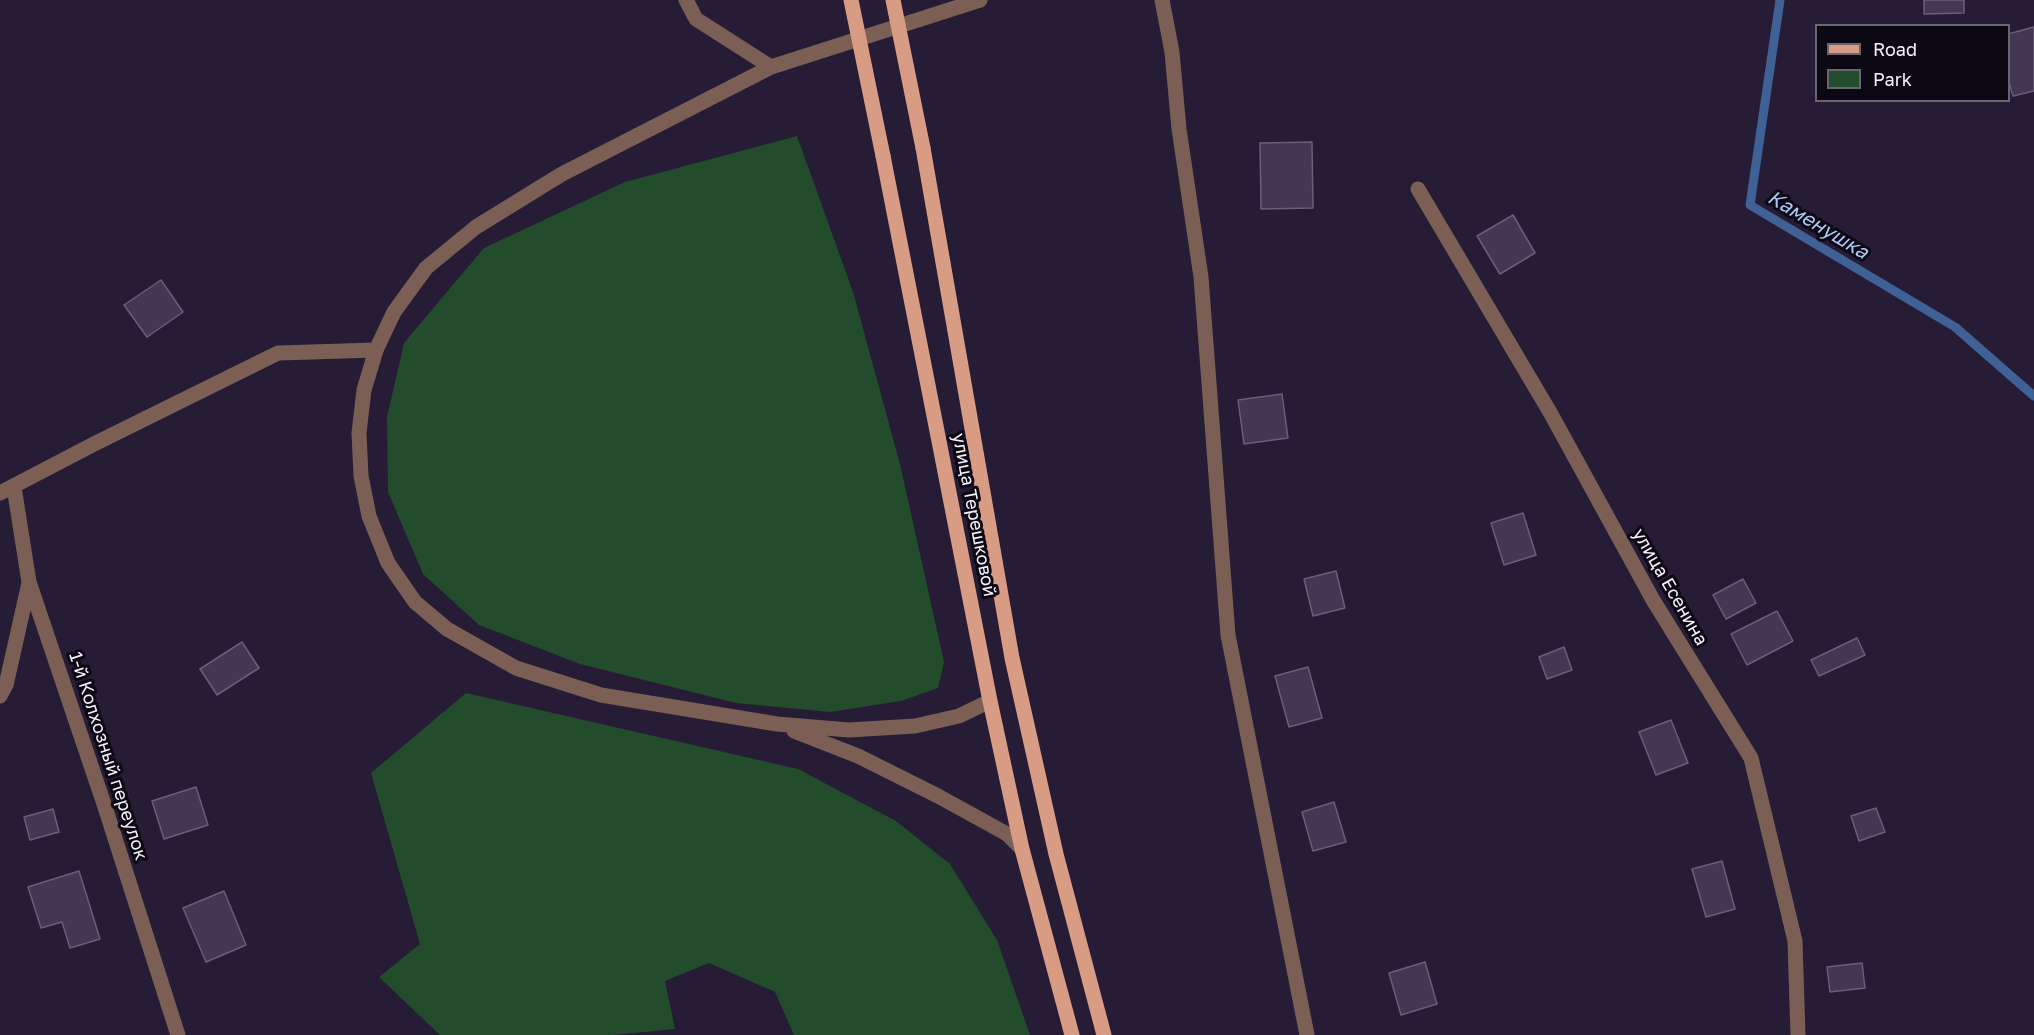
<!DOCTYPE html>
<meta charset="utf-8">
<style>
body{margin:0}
#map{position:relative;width:2034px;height:1035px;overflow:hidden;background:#261c35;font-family:"Golos Text",sans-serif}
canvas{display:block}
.legend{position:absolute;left:1815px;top:24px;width:195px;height:78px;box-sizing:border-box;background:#0d0914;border:2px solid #6a6671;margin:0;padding:8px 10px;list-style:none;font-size:18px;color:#f6f2fd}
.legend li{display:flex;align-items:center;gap:12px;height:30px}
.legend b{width:30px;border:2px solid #6a6671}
</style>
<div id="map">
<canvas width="2034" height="1035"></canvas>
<ul class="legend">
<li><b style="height:8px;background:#d89b84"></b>Road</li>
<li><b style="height:16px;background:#224c2c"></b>Park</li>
</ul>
</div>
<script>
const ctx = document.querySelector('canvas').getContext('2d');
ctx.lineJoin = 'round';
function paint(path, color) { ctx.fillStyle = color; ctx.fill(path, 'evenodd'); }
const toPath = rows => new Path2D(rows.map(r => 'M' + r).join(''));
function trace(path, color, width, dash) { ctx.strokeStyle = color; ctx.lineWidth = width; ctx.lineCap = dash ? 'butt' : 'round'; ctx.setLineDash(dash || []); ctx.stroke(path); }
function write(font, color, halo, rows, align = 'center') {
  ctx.font = font + ' "Golos Text",sans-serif'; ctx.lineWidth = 6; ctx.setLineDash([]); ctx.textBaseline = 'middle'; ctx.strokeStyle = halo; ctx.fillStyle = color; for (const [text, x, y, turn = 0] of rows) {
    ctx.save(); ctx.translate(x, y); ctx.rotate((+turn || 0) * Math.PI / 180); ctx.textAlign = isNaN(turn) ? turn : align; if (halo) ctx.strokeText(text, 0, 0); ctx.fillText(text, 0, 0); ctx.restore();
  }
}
paint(toPath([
 [797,136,853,292,900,464,944,662,938,688,901,701,830,712,736,703,580,664,479,625,423,574,388,492,387,417,404,343,484,248,625,182],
 [466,693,798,769,896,821,950,864,997,940,1030,1035,794,1035,775,992,709,963,665,981,675,1029,613,1035,440,1035,379,977,420,944,371,773]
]), '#224c2c');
trace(toPath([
 [1780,0,1750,205,1955,327,2034,396]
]), '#406196', 9);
const building = toPath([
 [1924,0,1964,0,1964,13,1924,14,1924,0],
 [2034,27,2034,91,2013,96,2008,79,2008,34,2034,27],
 [1312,142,1313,208,1261,209,1260,143,1312,142],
 [1513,215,1535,253,1500,274,1477,236,1513,215],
 [161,280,183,312,147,337,124,305,161,280],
 [1282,394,1288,438,1244,444,1238,400,1282,394],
 [1523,513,1536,555,1504,565,1491,523,1523,513],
 [1336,571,1345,608,1313,616,1304,579,1336,571],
 [1743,579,1756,603,1726,619,1713,595,1743,579],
 [1777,611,1793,641,1747,665,1731,634,1777,611],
 [1857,638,1865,655,1819,676,1811,660,1857,638],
 [242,642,259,668,217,695,200,669,242,642],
 [1564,647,1572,670,1547,679,1539,657,1564,647],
 [1308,667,1322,718,1289,727,1275,676,1308,667],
 [1671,720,1688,763,1656,775,1639,732,1671,720],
 [196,787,208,825,164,839,152,801,196,787],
 [1334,802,1346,842,1313,851,1302,812,1334,802],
 [1876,808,1885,832,1859,841,1851,816,1876,808],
 [53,809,59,832,30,840,24,817,53,809],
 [1722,861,1735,909,1706,917,1692,869,1722,861],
 [79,871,100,939,70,948,62,922,41,928,28,887,79,871],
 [224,891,246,945,206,962,183,908,224,891],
 [1425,962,1437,1004,1401,1015,1389,973,1425,962],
 [1862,963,1865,988,1830,992,1827,967,1862,963]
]);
paint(building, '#423854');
trace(building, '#695e7c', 1.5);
trace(toPath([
 [686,0,696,19,771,67],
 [14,487,29,582,105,807,178,1035],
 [0,493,94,444,278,353,376,350],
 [0,696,6,685,29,583]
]), '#7c5f54', 15);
trace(toPath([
 [1418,189,1551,414,1653,600,1751,758,1795,941,1798,1035]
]), '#7c5f54', 15);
trace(toPath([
 [980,0,771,67,562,174,476,227,426,268,394,312,376,350,364,390,359,433,361,476,369,516,388,563,415,602,447,629,516,668,601,695,777,724,849,730,915,726,959,716,990,701],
 [1162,0,1172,52,1179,129,1201,277,1228,635,1307,1035],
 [794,731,858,756,938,796,1007,834,1022,849]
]), '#7c5f54', 15);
trace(toPath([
 [923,148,1012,658,1056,854,1104,1035],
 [883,156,990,701,1022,849,1072,1035]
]), '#d89b84', 15);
trace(toPath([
 [851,0,883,156],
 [893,0,923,148]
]), '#d89b84', 15);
write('18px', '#f6f2fd', '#0d0914', [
 ["улица Терешковой",974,515,79],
 ["улица Есенина",1670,587,60],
 ["1-й Колхозный переулок",108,756,72]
]);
write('italic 20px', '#aac8f7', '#0d0914', [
 ["Каменушка",1818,225,31]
]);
</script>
